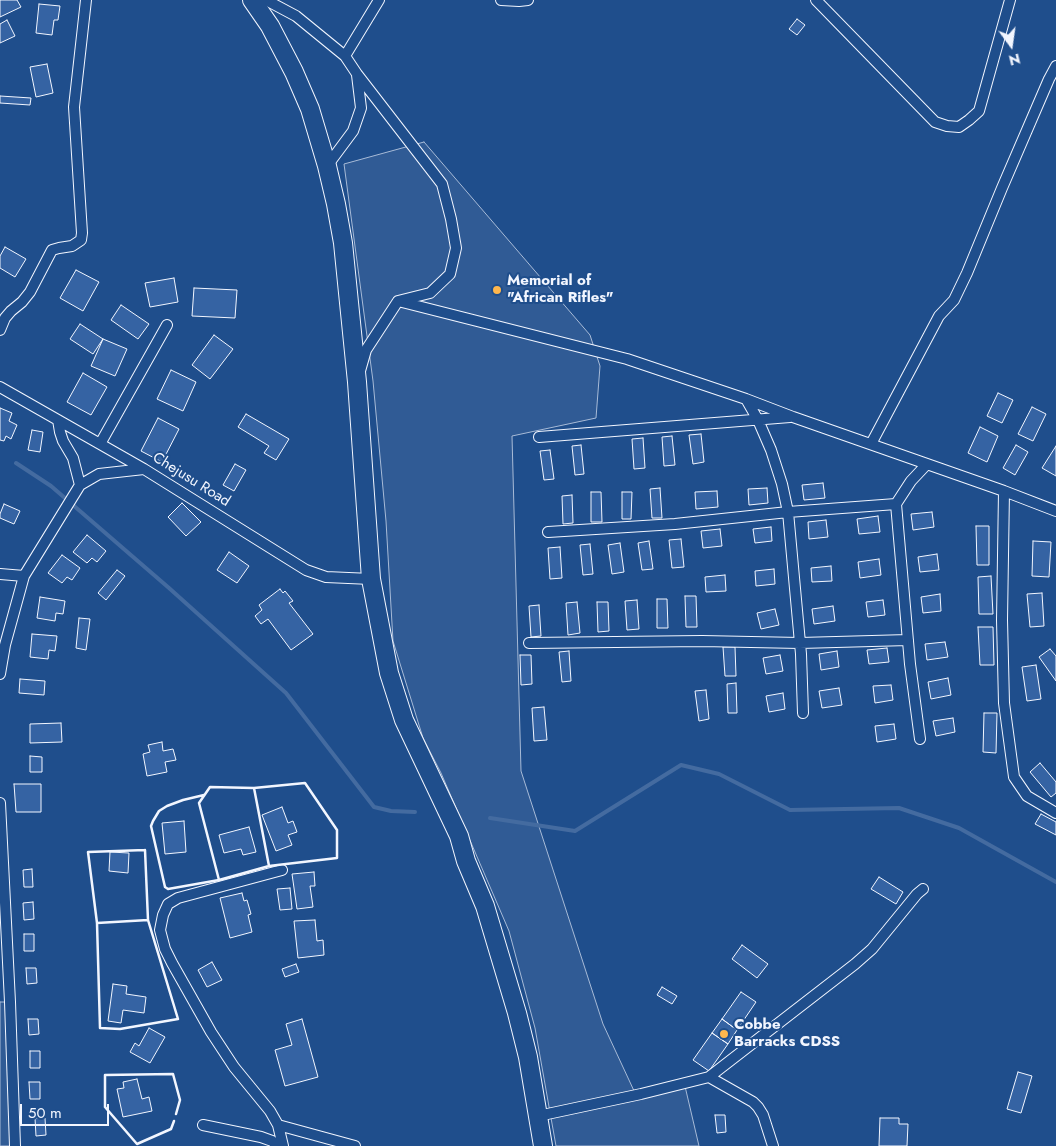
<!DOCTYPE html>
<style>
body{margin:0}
#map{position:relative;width:1056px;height:1146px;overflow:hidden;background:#1f4e8c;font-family:Jost,sans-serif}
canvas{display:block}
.north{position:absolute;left:986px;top:20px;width:50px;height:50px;-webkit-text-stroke:4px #1f4e8c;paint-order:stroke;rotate:166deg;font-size:14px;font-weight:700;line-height:20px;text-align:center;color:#f2f6ff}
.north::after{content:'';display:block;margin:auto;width:18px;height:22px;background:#f2f6ff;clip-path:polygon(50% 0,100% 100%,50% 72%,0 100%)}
.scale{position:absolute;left:20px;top:1104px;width:89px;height:22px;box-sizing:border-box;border:2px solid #f2f6ff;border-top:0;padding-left:6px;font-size:15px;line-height:18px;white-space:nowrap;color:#f2f6ff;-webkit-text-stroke:4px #1f4e8c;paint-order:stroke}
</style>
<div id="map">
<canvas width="1056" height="1146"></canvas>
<div class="north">N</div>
<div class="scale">50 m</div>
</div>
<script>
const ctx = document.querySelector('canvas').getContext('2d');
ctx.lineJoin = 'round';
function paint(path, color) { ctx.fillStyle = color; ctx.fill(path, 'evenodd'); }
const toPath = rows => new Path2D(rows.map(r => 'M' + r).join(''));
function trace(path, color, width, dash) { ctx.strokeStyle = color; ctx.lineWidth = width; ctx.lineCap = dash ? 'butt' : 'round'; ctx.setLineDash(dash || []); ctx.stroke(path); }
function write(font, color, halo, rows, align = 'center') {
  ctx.font = font + ' Jost,sans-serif'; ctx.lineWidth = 4; ctx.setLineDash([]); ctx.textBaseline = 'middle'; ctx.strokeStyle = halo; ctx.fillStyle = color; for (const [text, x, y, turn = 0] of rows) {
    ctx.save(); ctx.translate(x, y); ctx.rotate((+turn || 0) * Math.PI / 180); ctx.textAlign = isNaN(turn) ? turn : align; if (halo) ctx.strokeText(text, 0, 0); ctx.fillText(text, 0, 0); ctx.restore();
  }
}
const built = toPath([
 [424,142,590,335,600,366,596,418,512,436,521,771,603,1024,635,1093,684,1082,699,1146,556,1146,535,1028,509,931,441,773,423,738,393,641,386,521,373,381,344,164,424,142],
 [0,1002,10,1002,15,1146,0,1146,0,1002]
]);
paint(built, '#305b95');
trace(built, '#a8bbd7', 1);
trace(toPath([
 [16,463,51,486,169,588,286,693,374,807,391,811,415,812],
 [490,818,575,831,681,765,719,774,790,810,899,808,959,828,1056,882]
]), '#446ba0', 4);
const building = toPath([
 [0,0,17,0,21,7,0,17,0,0],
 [39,4,60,6,58,20,54,20,52,35,36,33,39,4],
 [797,19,805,25,797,35,789,29,797,19],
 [7,20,15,36,0,43,0,24,7,20],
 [47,64,53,93,36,97,30,67,47,64],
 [0,96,31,98,30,105,0,103,0,96],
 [5,247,26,259,15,277,0,268,0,256,5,247],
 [76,270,99,282,83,311,60,298,76,270],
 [174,278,178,302,150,307,145,283,174,278],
 [194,288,237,290,235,318,192,316,194,288],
 [121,305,149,324,138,339,111,320,121,305],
 [80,324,103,339,93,354,70,339,80,324],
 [214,335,233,349,210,379,192,365,214,335],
 [103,339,127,349,115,376,91,366,103,339],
 [171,370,196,382,183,411,157,399,171,370],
 [83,373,107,387,91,415,67,402,83,373],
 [998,393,1013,400,1002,423,987,416,998,393],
 [1032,407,1046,414,1033,441,1018,434,1032,407],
 [0,408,12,413,9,421,17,425,11,439,6,436,4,441,0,440,0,408],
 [246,414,289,439,276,460,264,453,269,446,238,427,246,414],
 [158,418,179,429,162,462,141,451,158,418],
 [980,427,998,436,987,462,968,453,980,427],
 [32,430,43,432,40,452,28,450,32,430],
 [701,434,704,462,693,464,689,435,701,434],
 [672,436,675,465,664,466,662,437,672,436],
 [643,438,645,468,634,469,632,439,643,438],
 [581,445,584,474,575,475,572,446,581,445],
 [1016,445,1028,452,1015,475,1003,468,1016,445],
 [1056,446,1056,476,1042,468,1056,446],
 [550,450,554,479,544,480,540,451,550,450],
 [235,464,246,470,234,491,223,485,235,464],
 [823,483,825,498,804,500,802,485,823,483],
 [660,488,662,518,652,518,650,489,660,488],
 [767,488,768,503,749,505,748,489,767,488],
 [717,491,718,507,696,509,695,492,717,491],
 [591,492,601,492,602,522,591,522,591,492],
 [622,492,632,492,631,519,622,519,622,492],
 [572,495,573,523,563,524,562,496,572,495],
 [182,503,201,522,186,536,168,517,182,503],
 [4,504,20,511,14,524,0,518,0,514,4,504],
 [932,512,934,527,913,530,911,514,932,512],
 [878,516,880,532,859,534,857,519,878,516],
 [826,520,828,537,809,539,808,522,826,520],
 [976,526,989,526,989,565,977,565,976,526],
 [771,527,772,541,755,543,753,529,771,527],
 [720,529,722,546,703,548,701,531,720,529],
 [87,535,106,551,97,562,92,558,87,563,73,552,87,535],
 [681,539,684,567,672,568,669,540,681,539],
 [649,541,653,569,642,570,638,543,649,541],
 [1033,541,1051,542,1049,577,1032,576,1033,541],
 [620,543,624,572,612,574,608,545,620,543],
 [590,544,593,574,583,575,580,545,590,544],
 [560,547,562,578,550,579,548,548,560,547],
 [229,552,249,566,237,583,217,570,229,552],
 [937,554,939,570,920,572,918,557,937,554],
 [62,555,80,568,72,580,67,577,62,583,48,573,62,555],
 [879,559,881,575,860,578,858,562,879,559],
 [831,566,832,581,812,582,811,568,831,566],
 [774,569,775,584,756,586,755,571,774,569],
 [117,570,125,576,106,600,98,593,117,570],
 [725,575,726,591,706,592,705,577,725,575],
 [991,576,993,614,979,614,978,577,991,576],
 [280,589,283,593,285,591,293,601,289,603,313,634,291,650,268,619,261,624,255,616,262,610,259,605,280,589],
 [1042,593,1044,626,1030,627,1027,594,1042,593],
 [940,594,941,611,923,613,921,597,940,594],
 [685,596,696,596,697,627,686,627,685,596],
 [40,597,65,601,63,614,56,613,55,621,37,618,40,597],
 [657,599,667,599,668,628,657,628,657,599],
 [637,600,639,629,627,630,625,601,637,600],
 [883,600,885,615,868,617,866,602,883,600],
 [577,602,580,633,568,635,566,603,577,602],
 [597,602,608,602,609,631,598,632,597,602],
 [539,605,541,636,531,637,529,606,539,605],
 [833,606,835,621,814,624,812,609,833,606],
 [775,609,779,625,761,629,757,613,775,609],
 [79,618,90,619,86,650,76,648,79,618],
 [978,627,993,627,994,665,980,665,978,627],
 [32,634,57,636,55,651,49,650,48,659,30,657,32,634],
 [945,642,948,657,927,660,925,644,945,642],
 [723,647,735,647,736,676,725,676,723,647],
 [887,648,889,662,869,664,867,650,887,648],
 [1050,649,1056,656,1056,681,1039,657,1050,649],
 [569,651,571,681,562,682,559,652,569,651],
 [837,651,839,667,821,670,819,654,837,651],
 [520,655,531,655,532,684,521,685,520,655],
 [780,655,783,671,766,674,763,658,780,655],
 [1036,665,1041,699,1027,701,1022,667,1036,665],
 [948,678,951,695,931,699,928,682,948,678],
 [20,679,45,681,44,695,19,693,20,679],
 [736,683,737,713,728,713,727,684,736,683],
 [891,685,893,700,875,703,873,686,891,685],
 [839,688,842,705,822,708,819,691,839,688],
 [706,690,709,719,699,721,695,691,706,690],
 [783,693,785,709,769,712,766,696,783,693],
 [544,707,547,740,534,741,532,708,544,707],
 [984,713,997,713,996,753,983,752,984,713],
 [953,718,955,732,936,736,933,721,953,718],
 [61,723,62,742,30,743,30,724,61,723],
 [894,724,896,739,877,742,875,726,894,724],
 [162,742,163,751,173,749,176,760,165,762,167,772,147,776,143,754,150,752,148,745,162,742],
 [30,756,42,757,42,772,30,772,30,756],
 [1040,763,1056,782,1056,793,1051,797,1030,772,1040,763],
 [14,784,41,784,41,812,16,812,14,784],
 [282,807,288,823,293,821,297,832,288,835,292,845,276,851,262,815,282,807],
 [1041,814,1056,822,1056,835,1035,824,1041,814],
 [184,821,186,852,165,854,162,823,184,821],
 [249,827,256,852,243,855,241,849,224,853,219,835,249,827],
 [110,852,129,853,128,873,109,871,110,852],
 [32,869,33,887,24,887,23,870,32,869],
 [314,872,315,886,310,886,313,907,297,909,292,874,314,872],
 [879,877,903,892,896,904,871,889,879,877],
 [290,888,292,909,280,910,277,889,290,888],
 [242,893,244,901,247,900,251,914,248,915,252,932,230,938,220,898,242,893],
 [33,902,34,919,24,920,23,903,33,902],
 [315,920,317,941,323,940,324,955,298,958,294,921,315,920],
 [24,934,34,934,34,951,24,951,24,934],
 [742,945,768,964,757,978,732,959,742,945],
 [212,962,222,980,207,987,198,970,212,962],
 [296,964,299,972,285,977,282,969,296,964],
 [26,968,36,968,37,983,27,984,26,968],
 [113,984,127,986,126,994,146,997,144,1013,123,1010,121,1023,108,1021,113,984],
 [662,987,677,996,672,1004,657,995,662,987],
 [741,992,756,1002,737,1030,722,1019,741,992],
 [28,1019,38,1019,39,1034,29,1035,28,1019],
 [302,1019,318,1077,285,1086,275,1050,292,1045,286,1024,302,1019],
 [722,1019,737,1030,728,1044,712,1033,722,1019],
 [149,1028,165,1037,150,1063,130,1052,135,1043,139,1046,149,1028],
 [712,1033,728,1044,709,1071,693,1060,712,1033],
 [30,1051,40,1051,40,1068,30,1068,30,1051],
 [1018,1072,1032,1076,1021,1113,1007,1109,1018,1072],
 [137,1079,142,1099,149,1097,152,1111,123,1117,117,1089,124,1088,123,1082,137,1079],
 [29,1082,40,1082,40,1099,30,1099,29,1082],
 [715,1115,725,1115,726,1132,717,1133,715,1115],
 [35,1118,45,1118,46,1135,36,1136,35,1118],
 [880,1118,899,1118,899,1124,908,1124,907,1146,879,1146,880,1118]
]);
paint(building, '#3563a3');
trace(building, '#f2f6ff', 1);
const minor = toPath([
 [266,0,296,16,345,56,357,74,442,184,451,219,456,248,450,274,430,293,398,301,366,350,360,371],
 [501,0,519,1,528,0],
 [816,0,935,122,947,126,959,127,969,120,979,111,1010,0],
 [345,56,379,0],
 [327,166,353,131,361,108,357,75],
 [398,301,627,359,746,399,793,417,1004,491,1056,511],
 [0,330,5,318,11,311,22,302,30,292,52,250,59,248,72,246,81,240,82,233,74,107,86,0],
 [0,387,144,469,306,570,326,577,371,579],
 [746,399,758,420,771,450,782,484,788,512,801,654,803,713],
 [58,420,60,432,63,441,73,458,80,485],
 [539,437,790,417],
 [100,444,167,325],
 [871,444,939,316,954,300,967,273,1002,188,1049,79,1056,66],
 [1004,491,1002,620,1004,703,1014,777,1027,796,1056,813],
 [548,532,675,524,788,512,896,504],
 [0,574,24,576,80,485,99,474,144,469],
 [529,643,702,641,800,643,908,640],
 [0,674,5,645,24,576],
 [920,739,910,664,896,504,911,481,927,464],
 [0,803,10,1002,15,1146],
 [282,870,178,898,168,904,163,915,160,930,165,949,172,963,211,1032,234,1067,270,1111,278,1125,283,1146],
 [709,1077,753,1102,758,1107,763,1115,773,1146],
 [538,1116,641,1094,709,1077,855,964,872,949,917,894,923,889],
 [203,1125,261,1137,272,1141,278,1146],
 [278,1125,355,1146]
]);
const trunk = toPath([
 [252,0,270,26,294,72,310,109,327,166,336,204,343,243,357,382,371,579,389,673,404,720,459,836,466,861,485,906,517,1013,528,1057,543,1146]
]);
trace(minor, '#f2f6ff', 12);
trace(trunk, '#f2f6ff', 20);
trace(minor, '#1f4e8c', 10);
trace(trunk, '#1f4e8c', 18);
trace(toPath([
 [254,788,305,783,337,830,337,858,269,866,219,880,199,803,210,787,254,788,269,866],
 [204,795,183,800,167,806,159,811,153,821,151,826,165,887,168,889,219,880],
 [145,850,148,920,178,1019,120,1029,100,1028,97,923,88,852,145,850],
 [97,923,148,920],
 [174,1121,171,1129,137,1144,105,1107,105,1075,173,1074,180,1100,176,1114]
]), '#f2f6ff', 2.5);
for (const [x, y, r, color] of [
 [497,290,5,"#ffb74d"],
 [724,1034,5,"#ffb74d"]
]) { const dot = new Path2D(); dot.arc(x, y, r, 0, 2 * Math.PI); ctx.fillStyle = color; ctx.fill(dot); trace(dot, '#1f4e8c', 2); }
write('bold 15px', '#f2f6ff', '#1f4e8c', [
 ["Memorial of",507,281],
 ["\"African Rifles\"",507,298],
 ["Cobbe",734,1025],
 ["Barracks CDSS",734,1042]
], 'left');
write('15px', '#f2f6ff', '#1f4e8c', [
 ["Chejusu Road",191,480,32]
]);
</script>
